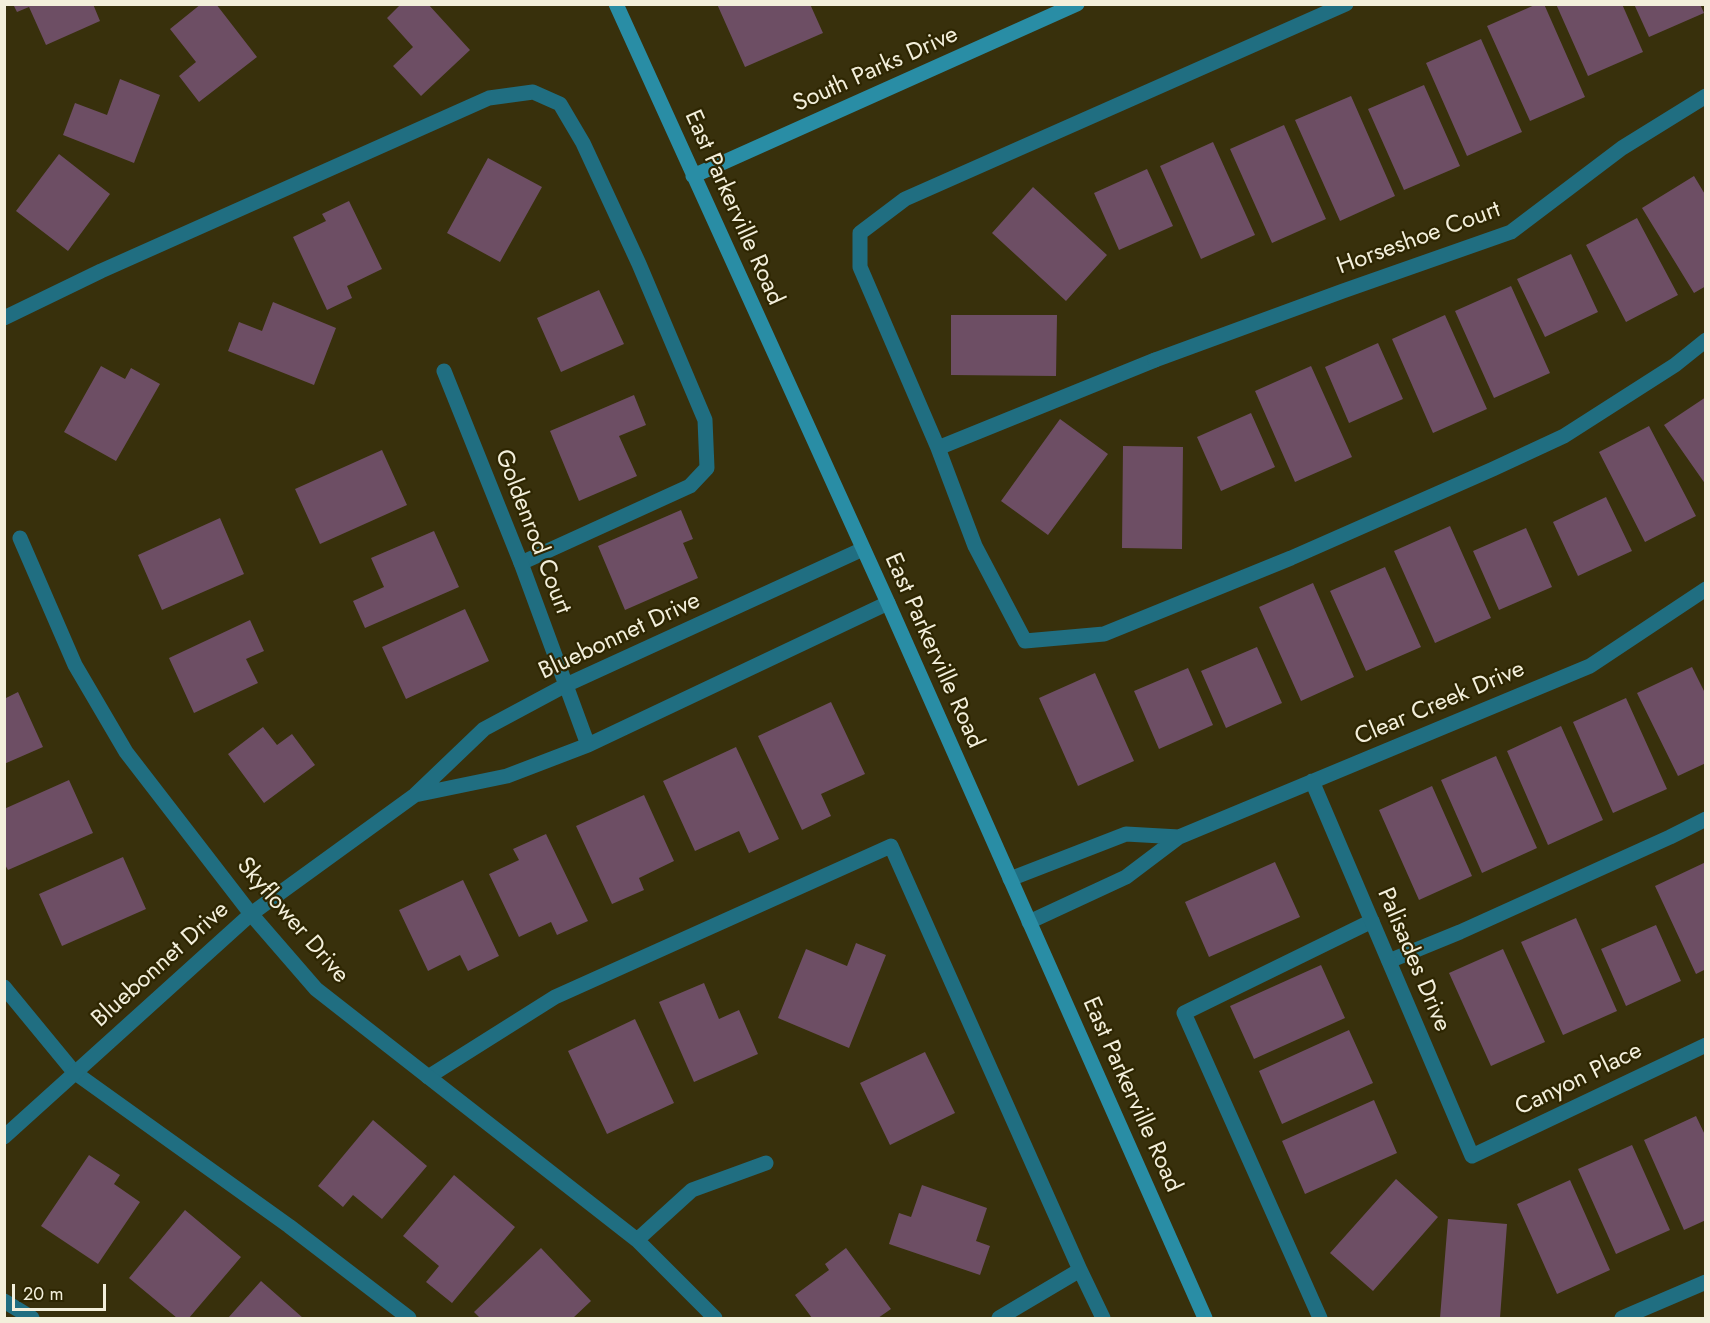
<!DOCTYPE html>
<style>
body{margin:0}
#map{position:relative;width:1710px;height:1323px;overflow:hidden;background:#38300c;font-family:Jost,sans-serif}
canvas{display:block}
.frame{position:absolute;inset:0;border:6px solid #f3efdb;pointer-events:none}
.scale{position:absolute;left:12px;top:1284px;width:94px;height:27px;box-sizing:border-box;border:3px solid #f3efdb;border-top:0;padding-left:8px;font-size:18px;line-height:21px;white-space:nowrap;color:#f3efdb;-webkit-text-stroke:4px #2e2602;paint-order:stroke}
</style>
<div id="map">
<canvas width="1710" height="1323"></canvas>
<div class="frame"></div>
<div class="scale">20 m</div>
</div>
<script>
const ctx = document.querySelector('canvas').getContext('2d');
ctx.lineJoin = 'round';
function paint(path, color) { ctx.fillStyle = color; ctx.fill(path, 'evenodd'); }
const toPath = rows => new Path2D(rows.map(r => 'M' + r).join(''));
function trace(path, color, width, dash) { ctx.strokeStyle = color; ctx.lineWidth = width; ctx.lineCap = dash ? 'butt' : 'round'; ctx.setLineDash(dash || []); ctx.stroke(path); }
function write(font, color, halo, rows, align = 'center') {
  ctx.font = font + ' Jost,sans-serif'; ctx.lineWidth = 4.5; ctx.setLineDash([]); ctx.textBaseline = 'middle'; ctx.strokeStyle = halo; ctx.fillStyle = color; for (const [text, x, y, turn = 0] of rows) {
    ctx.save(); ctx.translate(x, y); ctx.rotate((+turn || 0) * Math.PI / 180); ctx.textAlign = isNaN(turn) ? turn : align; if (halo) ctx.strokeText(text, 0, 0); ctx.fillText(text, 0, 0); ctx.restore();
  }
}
paint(toPath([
 [13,4,93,4,100,21,46,45,29,7,17,12],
 [201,4,216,4,257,57,199,102,179,76,196,62,170,29],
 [401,4,428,4,470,50,421,96,393,66,413,47,387,18],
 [717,4,810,4,823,33,745,67],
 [1537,4,1544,4,1585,97,1530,121,1487,26],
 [1556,4,1622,4,1643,52,1588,76],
 [1634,4,1700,4,1704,13,1649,37],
 [1481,39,1522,132,1467,156,1426,63],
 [120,79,160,95,134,163,63,135,75,103,107,115],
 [1424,85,1460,166,1404,190,1368,109],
 [1351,96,1395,196,1340,221,1295,120],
 [1284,125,1326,219,1272,243,1230,149],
 [1213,142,1255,235,1201,259,1160,166],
 [59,154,110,194,68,251,16,211],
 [488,158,542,187,500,262,447,233],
 [1147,169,1173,226,1119,250,1094,193],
 [1694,176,1706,196,1706,286,1694,293,1642,208],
 [1033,187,1107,255,1066,301,992,233],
 [349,201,382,269,347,286,352,298,327,310,293,237,326,221,322,214],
 [1637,218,1678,295,1626,322,1586,245],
 [1571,254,1598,312,1545,337,1517,279],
 [1511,286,1550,373,1494,398,1455,311],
 [599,290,624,344,561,372,537,318],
 [273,302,336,328,314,385,228,351,239,322,262,331],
 [951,315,1057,315,1056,376,951,375],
 [1445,315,1487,409,1433,433,1392,339],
 [1378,343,1403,399,1349,423,1325,367],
 [101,366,125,379,131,368,160,384,116,461,64,432],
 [1311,366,1352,457,1295,482,1255,391],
 [634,395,646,425,619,436,637,476,579,501,550,431],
 [1706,397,1706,485,1664,425],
 [1251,413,1275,467,1221,491,1197,437],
 [1060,419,1108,454,1048,535,1001,501],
 [1649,426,1696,516,1645,542,1599,452],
 [1123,446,1183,447,1182,549,1122,548],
 [382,450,407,505,320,544,295,489],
 [1606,497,1632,551,1578,576,1553,522],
 [681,510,693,539,683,543,698,578,625,610,598,546],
 [220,518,244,574,162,610,138,555],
 [1450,526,1491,618,1435,643,1394,551],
 [1526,528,1552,587,1499,610,1473,551],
 [434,531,459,587,365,628,353,601,384,587,371,558],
 [1385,567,1421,647,1366,671,1330,591],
 [1313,583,1354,677,1301,701,1259,607],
 [465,609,489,661,406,699,382,647],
 [250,620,264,651,246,659,258,683,194,713,169,658],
 [1257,647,1282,703,1226,728,1201,671],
 [1692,667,1706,695,1706,763,1678,776,1637,693],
 [1188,668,1213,725,1159,749,1134,691],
 [1095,673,1134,761,1078,786,1039,698],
 [18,692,43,747,4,764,4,699],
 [1626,698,1667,789,1613,813,1573,722],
 [831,702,865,774,821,794,831,816,802,830,758,736],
 [1561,726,1603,820,1548,845,1507,751],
 [263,727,277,745,292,734,315,765,264,803,228,754],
 [736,747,779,839,749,853,739,831,695,851,663,781],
 [1496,756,1537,848,1482,873,1441,780],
 [69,780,93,833,8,870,4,863,4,809],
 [1432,786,1472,876,1419,900,1379,810],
 [644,795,674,861,639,878,644,890,612,904,576,826],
 [546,834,588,921,557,935,551,922,519,937,489,874,519,860,513,849],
 [123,857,146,909,62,946,39,894],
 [1275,862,1300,917,1209,957,1185,902],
 [1706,862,1706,969,1696,974,1655,886],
 [463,880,499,956,468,971,460,955,428,971,399,910],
 [1576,918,1617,1011,1563,1035,1521,942],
 [1656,925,1681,981,1626,1006,1601,949],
 [856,943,886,955,849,1048,778,1018,806,949,847,966],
 [1503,949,1545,1042,1491,1066,1449,973],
 [1321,965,1345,1018,1254,1059,1230,1006],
 [704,983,719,1019,739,1010,758,1054,694,1082,659,1002],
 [635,1019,674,1103,607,1134,568,1051],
 [1349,1030,1373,1083,1282,1124,1259,1071],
 [925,1052,955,1113,890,1145,860,1083],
 [1374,1100,1397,1153,1305,1194,1282,1141],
 [1696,1116,1706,1137,1706,1220,1684,1230,1644,1140],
 [373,1120,427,1166,382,1219,353,1195,343,1207,318,1186],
 [1632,1145,1670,1230,1616,1254,1578,1169],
 [89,1155,120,1175,114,1184,140,1202,98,1264,41,1226],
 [454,1175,515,1227,452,1303,426,1282,439,1266,403,1236],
 [1396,1179,1438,1217,1373,1291,1330,1253],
 [1570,1180,1610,1270,1557,1294,1517,1204],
 [922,1185,987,1208,976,1241,990,1246,980,1275,889,1244,899,1213,911,1217],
 [185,1210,241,1257,189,1318,177,1318,129,1278],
 [1448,1219,1507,1224,1500,1318,1440,1318],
 [541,1248,591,1301,573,1318,480,1318,474,1312],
 [846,1248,891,1309,878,1318,812,1318,795,1295,829,1270,825,1264],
 [261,1281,303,1318,228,1318]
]), '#6d4e64');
trace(toPath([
 [4,318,101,271,489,98,533,92,560,104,583,143,639,264,705,420,707,468,690,486,521,563],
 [1155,360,938,448,975,546,1025,641,1104,634,1291,558,1493,469,1564,436,1675,365,1706,340],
 [938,448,860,267,860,233,905,199,1346,4],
 [1389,961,1460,932,1670,837,1706,819],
 [4,987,74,1072,289,1226,409,1318],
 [428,1077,555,997,891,846,1080,1270,999,1318],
 [1080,1270,1103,1318],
 [1320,1318,1184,1013,1372,921],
 [1622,1318,1706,1282]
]), '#206e81', 15);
trace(toPath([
 [1155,360,1343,291,1511,232,1622,148,1706,96],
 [444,371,521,563,588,745],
 [20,538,75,665,126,752,251,914,316,989,637,1240,715,1318],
 [1312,781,1472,1156,1706,1045],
 [415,795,507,776,588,745,888,603],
 [1010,879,1126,834,1179,837],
 [1029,922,1126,877,1179,837,1590,666,1706,589],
 [4,1137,251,914,415,795,484,729,566,685,863,549],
 [637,1240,692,1190,766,1163],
 [4,1301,32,1318]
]), '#206e81', 15);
trace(toPath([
 [616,4,888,603,1205,1318],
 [693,176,1077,4]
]), '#298da5', 15);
write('24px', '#f3efdb', '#2e2602', [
 ["South Parks Drive",876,70,-24],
 ["East Parkerville Road",733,208,66],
 ["Horseshoe Court",1419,239,-20],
 ["Goldenrod Court",532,532,69],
 ["Bluebonnet Drive",620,637,-25],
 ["East Parkerville Road",933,651,66],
 ["Clear Creek Drive",1440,704,-23],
 ["Skyflower Drive",292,921,49],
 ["Palisades Drive",1413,960,67],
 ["Bluebonnet Drive",161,965,-42],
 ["Canyon Place",1579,1080,-26],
 ["East Parkerville Road",1131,1095,66]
]);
</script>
